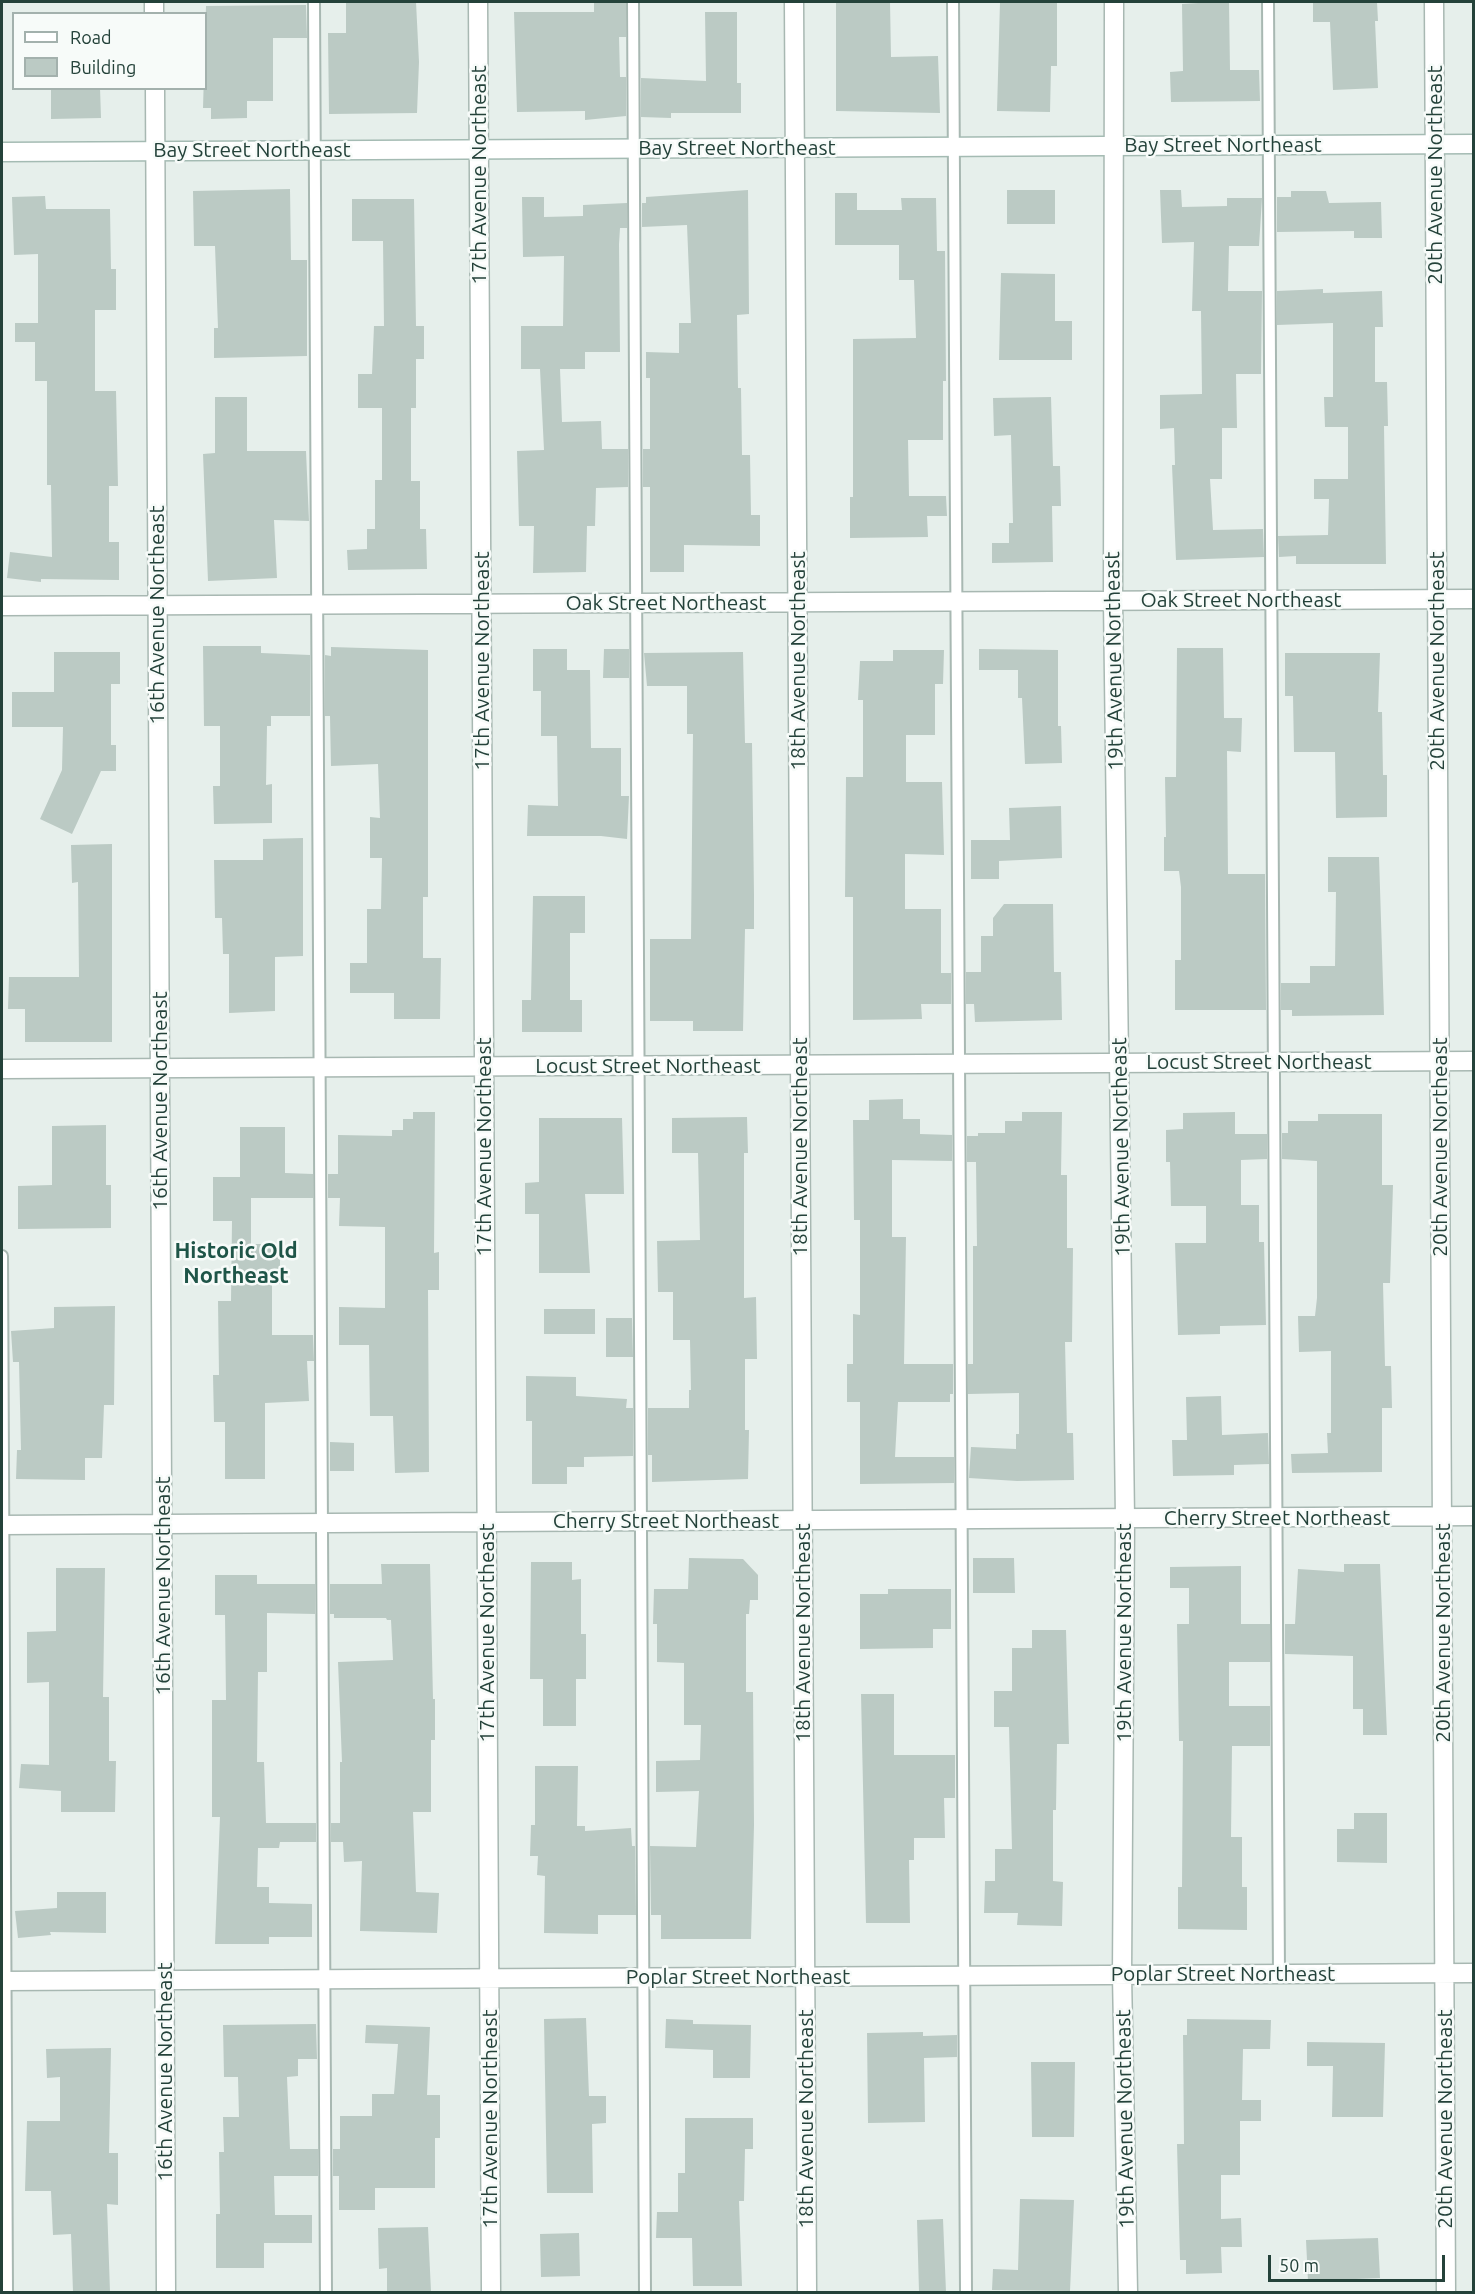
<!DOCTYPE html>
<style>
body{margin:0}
#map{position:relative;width:1475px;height:2294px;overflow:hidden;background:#e6efeb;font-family:Ubuntu,sans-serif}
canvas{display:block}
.frame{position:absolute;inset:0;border:3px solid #24423a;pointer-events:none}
.legend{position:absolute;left:12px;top:12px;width:195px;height:78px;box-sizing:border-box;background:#f7fbf9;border:2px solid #a3b1ad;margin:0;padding:8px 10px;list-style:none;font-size:18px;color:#24423a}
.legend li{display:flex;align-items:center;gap:12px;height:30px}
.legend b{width:30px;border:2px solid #a3b1ad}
.scale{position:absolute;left:1268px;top:2255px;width:177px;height:27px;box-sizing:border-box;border:3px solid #24423a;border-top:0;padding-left:8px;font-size:18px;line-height:21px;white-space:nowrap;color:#24423a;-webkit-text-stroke:4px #f7fbf9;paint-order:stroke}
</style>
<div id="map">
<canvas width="1475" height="2294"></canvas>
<div class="frame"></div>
<ul class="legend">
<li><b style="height:8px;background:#fff"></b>Road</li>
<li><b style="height:16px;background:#bbcac4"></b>Building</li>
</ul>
<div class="scale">50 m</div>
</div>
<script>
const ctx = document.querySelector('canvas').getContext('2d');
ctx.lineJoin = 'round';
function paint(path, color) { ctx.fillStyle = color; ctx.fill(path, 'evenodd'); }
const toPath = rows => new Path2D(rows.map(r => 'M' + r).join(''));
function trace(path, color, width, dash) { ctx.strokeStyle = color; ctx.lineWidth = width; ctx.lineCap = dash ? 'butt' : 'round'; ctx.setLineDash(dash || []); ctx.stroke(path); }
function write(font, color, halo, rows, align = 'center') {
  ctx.font = font + ' Ubuntu,sans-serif'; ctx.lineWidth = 5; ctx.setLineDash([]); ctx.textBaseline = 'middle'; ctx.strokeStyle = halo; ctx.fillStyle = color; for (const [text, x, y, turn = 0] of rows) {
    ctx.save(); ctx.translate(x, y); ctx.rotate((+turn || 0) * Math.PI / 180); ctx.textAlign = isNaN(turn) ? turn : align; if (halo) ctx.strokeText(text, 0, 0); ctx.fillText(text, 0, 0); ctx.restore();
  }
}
paint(toPath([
 [346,2,416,2,419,62,417,113,329,114,328,33,346,33],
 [626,2,626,37,619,37,620,77,626,77,626,116,585,120,585,111,517,112,514,12,594,12,594,3],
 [836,2,890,2,891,57,938,56,940,113,836,111],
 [1000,2,1057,2,1057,66,1051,66,1050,112,997,111],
 [1313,2,1377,2,1378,21,1375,21,1378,88,1333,90,1330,22,1313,22],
 [1198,3,1229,3,1230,70,1259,70,1260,101,1171,102,1170,72,1183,71,1182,4],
 [306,5,307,38,273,38,273,101,247,101,247,118,211,119,211,108,203,108,206,6],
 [705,12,737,12,737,83,741,83,741,113,671,113,671,118,641,117,641,78,706,81],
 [51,88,100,88,101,118,51,119],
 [290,189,291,260,307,260,307,356,214,358,214,328,218,328,215,246,194,246,193,191],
 [748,190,749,314,737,315,738,388,741,388,742,455,750,455,751,515,760,515,760,546,684,545,684,572,650,572,650,487,643,487,643,449,650,449,650,378,646,378,646,352,679,353,679,323,691,323,687,225,642,227,642,203,646,203,646,197],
 [1007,190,1055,190,1055,224,1007,224],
 [1160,190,1181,190,1182,207,1227,206,1227,198,1262,198,1259,246,1229,246,1228,291,1262,291,1261,374,1236,374,1237,428,1222,428,1222,479,1210,479,1213,530,1263,529,1264,557,1176,560,1172,465,1175,465,1174,428,1160,429,1160,395,1202,394,1201,311,1192,311,1194,242,1162,243],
 [1291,191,1326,191,1329,203,1381,202,1382,238,1354,238,1354,231,1277,232,1277,197,1291,197],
 [835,193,857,193,857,210,902,210,901,198,936,198,937,251,945,251,946,381,943,381,943,440,908,440,909,496,946,496,947,516,927,516,928,537,850,538,850,497,853,497,853,339,916,338,914,280,899,280,899,245,835,245],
 [45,196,46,209,110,209,111,269,116,269,116,310,95,310,95,391,116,391,118,486,109,486,109,542,119,542,119,580,41,579,41,582,7,578,10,552,52,557,51,485,47,485,47,381,35,381,35,342,15,342,15,323,38,323,38,254,14,255,12,197],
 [522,197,544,197,544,217,583,216,583,205,627,203,627,228,620,228,619,244,620,352,585,352,585,369,560,369,562,422,601,421,602,449,628,449,628,487,596,488,595,526,587,526,586,572,533,573,534,526,519,526,517,451,544,450,540,369,521,369,521,326,563,326,564,256,523,257],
 [352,199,414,199,416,326,424,326,424,359,416,359,416,408,411,408,411,481,420,481,420,529,426,529,427,569,348,570,347,550,367,549,367,529,375,529,375,480,382,480,382,408,358,408,358,374,372,374,374,326,384,326,383,241,352,241],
 [1001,273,1055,274,1055,321,1072,321,1072,360,999,360],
 [1323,289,1323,293,1382,291,1383,327,1375,327,1375,382,1387,382,1388,426,1384,426,1386,564,1296,564,1296,556,1279,557,1278,536,1328,535,1329,499,1314,499,1314,479,1348,479,1348,427,1325,427,1324,397,1333,397,1333,323,1277,325,1277,291],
 [215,397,247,397,247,451,306,451,309,521,274,520,277,578,208,581,203,454,215,453],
 [1051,397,1053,466,1060,466,1061,506,1052,506,1053,562,992,563,992,543,1009,543,1009,523,1013,523,1011,435,994,436,993,398],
 [203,646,261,646,261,653,310,655,310,716,271,716,271,726,267,726,266,785,272,784,272,823,214,824,213,786,220,786,220,726,204,726],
 [331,647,428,650,428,897,423,897,423,958,441,958,440,1019,394,1019,394,993,350,993,350,963,367,963,367,909,381,909,382,858,370,858,370,817,380,818,378,764,331,766,330,716,325,716,325,655,331,656],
 [1177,648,1223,648,1224,718,1242,718,1241,752,1227,751,1228,874,1265,874,1266,1010,1175,1010,1175,960,1181,960,1181,887,1179,871,1164,871,1164,837,1166,837,1165,777,1176,777],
 [533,649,567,649,567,670,590,670,591,748,621,748,621,796,629,796,627,839,601,836,527,836,528,805,558,806,557,736,541,736,541,691,533,691],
 [604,649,629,649,629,678,603,678],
 [979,649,1058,650,1058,726,1061,726,1062,763,1025,764,1022,698,1018,698,1018,670,979,670],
 [893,650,944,650,943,684,935,684,935,735,906,735,906,782,942,782,944,855,905,854,905,909,941,909,941,973,951,973,951,1004,921,1004,922,1019,853,1020,853,897,845,897,846,777,863,777,863,700,858,700,860,661,893,661],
 [54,652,120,652,120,684,111,684,111,745,116,745,116,771,101,771,72,834,40,819,62,770,63,727,12,727,12,692,54,692],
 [743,652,745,743,752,743,754,895,754,929,745,929,743,1031,693,1031,693,1021,650,1021,650,939,691,939,693,734,687,734,687,686,647,686,644,653],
 [1285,653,1380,653,1378,712,1382,712,1383,775,1387,775,1387,817,1336,818,1335,752,1294,752,1293,696,1285,696],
 [1061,806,1062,858,999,861,999,879,971,879,971,840,1010,840,1009,808],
 [303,838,303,956,275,957,275,1011,229,1013,229,954,223,954,222,918,215,918,214,860,263,860,263,839],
 [112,844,112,1042,25,1042,25,1009,8,1009,9,977,79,977,78,882,72,883,71,845],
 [1328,857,1379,857,1384,1015,1292,1016,1292,1010,1281,1010,1281,983,1310,983,1310,966,1335,966,1336,892,1328,892],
 [533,896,585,896,585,933,570,933,570,1000,582,1000,582,1032,522,1032,522,1000,531,1000],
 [1004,904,1053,904,1054,972,1061,972,1062,1020,975,1022,974,1004,966,1004,966,972,981,972,981,936,993,936,993,918],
 [903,1099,903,1119,920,1119,920,1134,952,1135,952,1161,892,1160,892,1237,906,1237,904,1364,953,1364,953,1394,950,1394,950,1402,898,1402,895,1457,954,1457,954,1483,860,1484,860,1402,847,1402,847,1364,853,1364,853,1314,860,1315,860,1220,854,1220,853,1120,869,1120,869,1100],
 [413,1112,435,1112,434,1253,439,1252,439,1290,428,1290,429,1472,395,1473,393,1416,370,1416,369,1345,339,1345,339,1307,385,1308,385,1227,339,1226,340,1198,328,1198,328,1174,338,1174,338,1135,392,1136,392,1130,403,1130,403,1119,413,1119],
 [1022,1112,1062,1112,1061,1175,1067,1175,1067,1248,1073,1248,1072,1342,1065,1342,1067,1433,1073,1433,1074,1480,1017,1481,969,1478,971,1447,1016,1449,1016,1434,1019,1434,1019,1393,968,1394,968,1364,973,1364,973,1246,977,1246,976,1162,967,1162,967,1136,978,1136,978,1133,1005,1133,1005,1121,1022,1121],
 [1235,1112,1235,1134,1267,1134,1267,1159,1241,1160,1241,1205,1259,1205,1259,1242,1264,1242,1266,1325,1220,1326,1220,1334,1178,1335,1175,1243,1206,1243,1206,1206,1171,1206,1170,1162,1166,1162,1166,1130,1183,1129,1183,1113],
 [1318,1114,1382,1114,1382,1185,1393,1185,1390,1283,1383,1283,1385,1366,1391,1366,1392,1408,1382,1408,1382,1472,1292,1473,1291,1454,1328,1453,1327,1433,1331,1433,1331,1351,1299,1352,1298,1316,1315,1316,1317,1298,1317,1161,1282,1159,1282,1133,1288,1133,1288,1121,1318,1121],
 [747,1117,748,1153,744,1153,744,1298,756,1297,757,1359,745,1359,745,1430,749,1430,748,1479,652,1482,652,1455,648,1455,648,1408,689,1408,689,1390,691,1390,690,1340,673,1340,673,1292,658,1292,657,1241,700,1240,698,1153,672,1153,672,1118],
 [539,1118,622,1118,624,1194,585,1194,590,1273,539,1273,539,1214,525,1214,525,1183,539,1182],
 [106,1125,106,1185,111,1185,111,1228,18,1229,18,1186,52,1185,52,1126],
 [240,1127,285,1127,285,1173,313,1174,313,1198,251,1198,251,1244,280,1244,280,1284,272,1284,272,1335,313,1335,314,1361,307,1361,309,1401,265,1403,265,1479,225,1479,225,1422,214,1422,213,1375,219,1375,218,1301,231,1301,232,1221,213,1221,213,1177,240,1177],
 [115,1306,114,1405,104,1405,102,1458,85,1458,85,1480,16,1479,17,1450,21,1450,19,1362,13,1362,11,1331,54,1328,54,1307],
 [544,1309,595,1309,595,1334,544,1334],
 [606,1318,632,1318,633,1357,606,1357],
 [526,1376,576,1377,576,1396,627,1399,626,1408,633,1408,633,1456,584,1457,584,1467,567,1467,567,1484,532,1484,532,1421,526,1421],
 [1221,1396,1222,1435,1268,1433,1269,1464,1234,1465,1234,1475,1173,1476,1172,1440,1187,1440,1186,1397],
 [330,1442,354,1443,354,1471,330,1471],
 [689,1558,743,1559,758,1575,758,1600,750,1600,749,1614,746,1614,746,1692,753,1692,754,1825,751,1939,661,1939,661,1915,651,1915,650,1846,696,1847,699,1791,656,1792,656,1761,700,1760,701,1725,684,1725,684,1663,657,1662,657,1624,653,1624,654,1589,688,1589],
 [973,1558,1014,1558,1015,1593,973,1593],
 [531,1562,572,1562,572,1580,581,1579,581,1634,586,1634,586,1679,576,1679,576,1726,543,1726,543,1679,530,1679],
 [381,1564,430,1564,433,1699,435,1699,435,1740,431,1740,431,1812,413,1812,416,1892,439,1893,437,1933,360,1931,362,1861,344,1862,343,1842,331,1842,331,1823,340,1823,340,1762,342,1762,338,1662,393,1660,391,1620,387,1620,386,1618,334,1618,334,1614,330,1614,330,1584,382,1584],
 [1344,1564,1380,1564,1387,1735,1363,1735,1363,1709,1353,1709,1353,1656,1285,1654,1285,1624,1295,1624,1298,1569,1344,1572],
 [1241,1566,1241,1624,1270,1624,1270,1662,1229,1662,1229,1706,1270,1706,1270,1746,1232,1746,1231,1837,1242,1837,1242,1887,1247,1887,1247,1930,1178,1929,1178,1887,1182,1887,1183,1741,1179,1741,1177,1624,1189,1624,1189,1588,1170,1588,1170,1567],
 [56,1568,105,1568,103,1697,109,1697,109,1761,116,1761,115,1812,61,1812,61,1791,19,1788,21,1764,49,1765,49,1682,27,1683,27,1632,56,1631],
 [215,1575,257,1575,257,1584,315,1584,315,1614,267,1613,267,1672,258,1672,257,1762,264,1762,266,1823,316,1823,316,1842,280,1842,279,1848,258,1848,257,1887,269,1887,269,1903,312,1904,312,1937,269,1937,269,1944,215,1944,220,1817,212,1817,212,1700,226,1700,225,1615,215,1615],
 [888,1589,951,1589,951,1629,933,1629,933,1648,860,1649,860,1594,888,1594],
 [1032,1630,1066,1630,1069,1744,1057,1744,1056,1810,1053,1810,1053,1881,1063,1882,1062,1926,1017,1925,1018,1913,984,1913,985,1881,995,1881,995,1849,1012,1849,1009,1727,994,1727,994,1691,1012,1691,1012,1648,1032,1648],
 [861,1694,894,1694,894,1755,955,1755,955,1798,944,1798,945,1838,914,1838,914,1860,909,1860,910,1923,866,1923],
 [535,1766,578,1766,577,1826,585,1826,585,1831,631,1828,632,1846,635,1846,636,1915,598,1915,598,1934,544,1933,545,1876,537,1875,538,1856,530,1856,531,1825,535,1825],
 [1354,1813,1387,1813,1387,1863,1337,1862,1337,1829,1354,1829],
 [57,1892,106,1892,106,1933,50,1932,51,1935,18,1938,15,1911,57,1908],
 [586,2018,589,2096,606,2096,606,2123,592,2124,593,2193,547,2193,544,2019],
 [666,2019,693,2020,693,2024,751,2025,750,2078,713,2078,713,2050,665,2048],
 [1187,2019,1271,2020,1270,2049,1243,2049,1242,2100,1261,2100,1261,2121,1240,2121,1240,2175,1221,2175,1221,2219,1241,2218,1242,2247,1221,2247,1222,2273,1186,2274,1186,2260,1180,2260,1177,2144,1184,2144,1183,2035,1187,2035],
 [316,2024,317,2059,298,2059,298,2076,287,2077,290,2149,318,2149,318,2176,274,2176,275,2215,312,2215,312,2243,264,2243,264,2268,216,2268,216,2214,220,2214,219,2152,224,2152,223,2117,239,2117,238,2077,224,2077,223,2025],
 [366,2025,430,2027,427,2095,440,2095,440,2138,435,2138,435,2188,375,2188,375,2210,339,2210,339,2176,333,2176,333,2149,340,2149,340,2116,372,2116,372,2094,394,2094,398,2044,365,2043],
 [923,2032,923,2036,957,2035,957,2057,924,2058,925,2122,868,2123,867,2033],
 [1307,2042,1385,2043,1383,2117,1332,2117,1333,2066,1307,2066],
 [111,2048,109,2153,118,2153,118,2205,107,2204,110,2292,73,2292,71,2234,53,2235,51,2191,25,2191,27,2121,60,2121,60,2077,47,2078,46,2049],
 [1031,2062,1075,2062,1074,2137,1032,2137],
 [685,2118,753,2118,753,2149,745,2149,744,2201,739,2201,742,2286,693,2286,692,2238,656,2238,657,2212,678,2212,678,2173,685,2173],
 [1020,2199,1074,2200,1070,2291,992,2290,993,2269,1018,2270],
 [943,2219,946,2292,919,2292,917,2220],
 [428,2227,431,2292,387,2292,387,2268,379,2269,378,2228],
 [579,2233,580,2276,541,2277,540,2234],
 [1378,2238,1380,2278,1308,2281,1306,2240]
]), '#bbcac4');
const lane = toPath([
 [314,2,326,2292],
 [633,2,645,2292],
 [953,2,966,2292],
 [1268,2,1279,1974],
 [2,1256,7,2292]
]);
const street = toPath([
 [154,2,154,14],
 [478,2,491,2292],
 [794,2,807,2292],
 [1114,2,1113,601,1125,1518,1122,1975,1128,2292],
 [1434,2,1446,2292],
 [155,88,166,2292],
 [2,606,1474,599],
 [2,1069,1474,1061],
 [2,1525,1474,1516],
 [2,1981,1474,1973]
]);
const secondary = toPath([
 [2,152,1474,144]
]);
trace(lane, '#a8b8b2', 14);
trace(street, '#a8b8b2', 21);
trace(secondary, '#a4bbb3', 21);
trace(lane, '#fff', 10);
trace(street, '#fff', 18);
trace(secondary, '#fff', 18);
write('21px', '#24423a', '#f7fbf9', [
 ["Bay Street Northeast",1223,145],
 ["Bay Street Northeast",737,148],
 ["Bay Street Northeast",252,150],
 ["17th Avenue Northeast",479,175,-90],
 ["20th Avenue Northeast",1435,175,-90],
 ["Oak Street Northeast",1241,600],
 ["Oak Street Northeast",666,603],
 ["16th Avenue Northeast",157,615,-90],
 ["17th Avenue Northeast",482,661,-90],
 ["18th Avenue Northeast",798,661,-90],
 ["19th Avenue Northeast",1114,661,-91],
 ["20th Avenue Northeast",1437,661,-90],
 ["Locust Street Northeast",1259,1062],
 ["Locust Street Northeast",648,1066],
 ["16th Avenue Northeast",160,1101,-90],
 ["17th Avenue Northeast",484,1147,-90],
 ["18th Avenue Northeast",800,1147,-90],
 ["19th Avenue Northeast",1121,1147,-91],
 ["20th Avenue Northeast",1440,1147,-90],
 ["Cherry Street Northeast",1277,1518],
 ["Cherry Street Northeast",666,1521],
 ["16th Avenue Northeast",163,1586,-90],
 ["17th Avenue Northeast",487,1633,-90],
 ["18th Avenue Northeast",803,1633,-90],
 ["19th Avenue Northeast",1124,1633,-90],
 ["20th Avenue Northeast",1443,1633,-90],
 ["Poplar Street Northeast",1223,1974],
 ["Poplar Street Northeast",738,1977],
 ["16th Avenue Northeast",165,2072,-90],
 ["17th Avenue Northeast",490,2119,-90],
 ["18th Avenue Northeast",806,2119,-90],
 ["19th Avenue Northeast",1125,2119,-91],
 ["20th Avenue Northeast",1445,2119,-90]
]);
write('bold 22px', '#1f5548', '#f7fbf9', [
 ["Historic Old",236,1251],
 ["Northeast",236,1276]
]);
</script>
